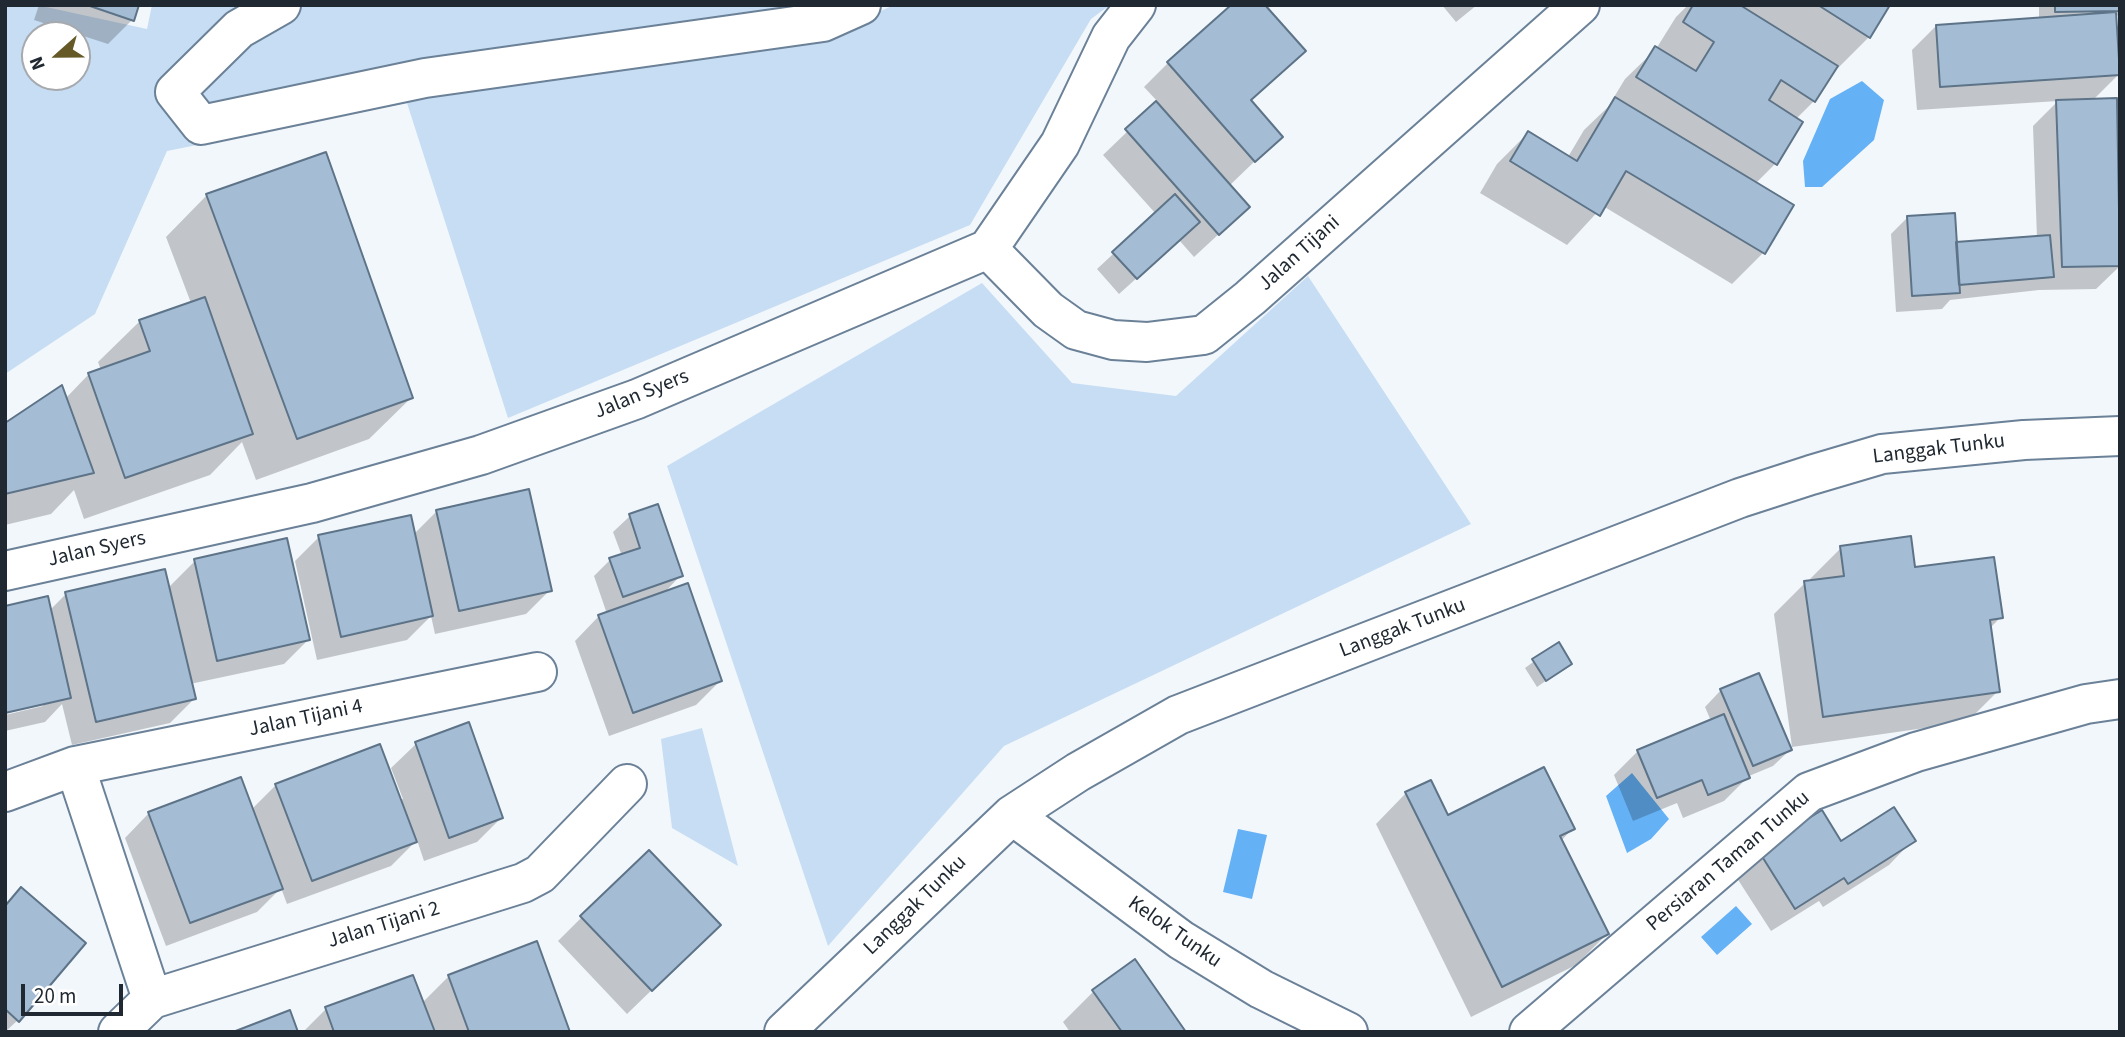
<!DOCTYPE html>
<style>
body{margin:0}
#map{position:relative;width:2125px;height:1037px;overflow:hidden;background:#f2f7fc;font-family:"Source Sans 3",sans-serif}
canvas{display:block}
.frame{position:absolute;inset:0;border:7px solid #202932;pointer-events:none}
.north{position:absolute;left:21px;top:21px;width:70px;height:70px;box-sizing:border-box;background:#fff;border:2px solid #a6a9ad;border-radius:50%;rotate:249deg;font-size:19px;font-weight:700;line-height:28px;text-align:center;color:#202932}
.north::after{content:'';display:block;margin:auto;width:24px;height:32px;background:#655a27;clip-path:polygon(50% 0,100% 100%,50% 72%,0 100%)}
.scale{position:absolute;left:21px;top:984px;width:102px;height:32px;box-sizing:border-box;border:4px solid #202932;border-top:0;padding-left:9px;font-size:21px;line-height:24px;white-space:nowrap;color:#202932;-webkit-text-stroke:5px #fff;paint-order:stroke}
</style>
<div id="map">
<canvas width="2125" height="1037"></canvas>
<div class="frame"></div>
<div class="north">N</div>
<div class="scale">20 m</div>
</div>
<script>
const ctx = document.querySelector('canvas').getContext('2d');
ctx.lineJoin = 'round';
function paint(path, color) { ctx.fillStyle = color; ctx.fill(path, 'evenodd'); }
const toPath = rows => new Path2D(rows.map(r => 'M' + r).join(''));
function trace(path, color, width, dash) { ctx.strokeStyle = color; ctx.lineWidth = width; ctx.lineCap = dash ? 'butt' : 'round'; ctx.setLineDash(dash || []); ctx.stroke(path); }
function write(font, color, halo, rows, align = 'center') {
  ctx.font = font + ' "Source Sans 3",sans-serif'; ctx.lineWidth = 5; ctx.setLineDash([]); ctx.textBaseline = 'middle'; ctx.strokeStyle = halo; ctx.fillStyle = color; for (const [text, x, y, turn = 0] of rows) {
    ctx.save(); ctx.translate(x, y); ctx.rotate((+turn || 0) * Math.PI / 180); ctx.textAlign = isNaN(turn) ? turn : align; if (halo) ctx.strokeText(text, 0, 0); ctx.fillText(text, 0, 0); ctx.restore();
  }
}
paint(toPath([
 [5,5,37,5,147,29,152,5,819,5,821,38,894,5,1110,5,1091,19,970,225,508,418,407,103,167,151,95,314,5,374],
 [35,35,77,35,77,77,35,77],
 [1308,276,1471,524,1004,746,828,946,667,466,982,283,1072,383,1176,396],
 [702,728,738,866,672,828,661,739]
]), '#c7ddf3');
paint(toPath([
 [1862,81,1884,100,1874,140,1822,187,1805,187,1803,161,1830,99],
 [1632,773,1669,819,1651,839,1627,853,1606,796],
 [1238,829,1267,835,1252,899,1223,892],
 [1736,906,1752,924,1717,955,1701,937]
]), '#65b1f5');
paint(toPath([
 [39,5,137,5,132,20,108,44,34,20],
 [1442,5,1477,5,1456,22],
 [1688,5,1888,5,1869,37,1838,68,1835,67,1814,101,1796,119,1801,122,1775,164,1755,184,1763,253,1732,284,1603,206,1567,245,1480,193,1497,164,1528,133,1568,157,1584,130,1608,107,1625,79,1656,49,1676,17],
 [2039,5,2120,5,2120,13,2115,18,2119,74,2092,101,2115,100,2120,266,2096,289,2039,290,1950,300,1942,309,1896,312,1891,234,1907,218,1955,244,2037,238,2033,126,2058,101,1917,110,1912,50,1936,26,2039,19],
 [1303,51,1250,101,1280,137,1229,186,1248,207,1194,257,1179,240,1119,294,1097,269,1156,214,1103,155,1158,102,1144,87,1168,63],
 [207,195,411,398,369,439,256,480,242,442,210,475,84,519,74,490,51,514,5,525,5,425,65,399,89,374,101,370,98,362,140,321,191,303,166,237],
 [437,511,550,590,526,614,435,634,431,616,407,640,317,660,295,561,319,537,413,535],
 [630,516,681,575,663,594,720,681,696,705,609,736,575,641,599,616,607,614,594,576,610,560,622,556,613,532],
 [1841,548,1914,569,2001,617,1989,629,1998,691,1967,722,1792,747,1774,614,1805,583,1811,582,1810,579],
 [195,561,308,640,284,664,190,684,194,699,170,723,72,745,62,704,45,722,5,731,5,715,43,706,49,611,66,594,168,588],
 [1558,644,1570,664,1537,687,1525,668],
 [1721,690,1790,750,1773,766,1749,776,1724,801,1683,818,1677,803,1633,821,1614,775,1638,751,1711,721,1705,707],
 [416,744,501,818,477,842,424,861,417,840,391,866,287,904,281,888,257,912,166,946,125,838,149,813,251,810,276,785,399,800,403,799,391,768],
 [1406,793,1447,817,1573,828,1561,841,1607,934,1576,965,1471,1017,1376,824],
 [1913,840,1889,865,1823,907,1819,901,1771,931,1735,875,1759,851],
 [22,889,18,1020,5,1032,5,906],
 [582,917,694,949,627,1014,558,941],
 [449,976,568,1032,303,1032,326,1009,422,1003],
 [1094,991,1184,1032,1070,1032,1063,1022]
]), '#0003');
const building = toPath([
 [87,5,139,5,134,21,87,5],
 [1231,5,1265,5,1306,51,1251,100,1283,137,1255,162,1167,62,1231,5],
 [1693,5,1740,5,1838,66,1815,102,1781,80,1769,100,1803,122,1777,165,1636,77,1655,46,1696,71,1714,42,1683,22,1693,5],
 [1818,5,1890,5,1870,38,1818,5],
 [2055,5,2120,5,2120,11,2055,12,2055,5],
 [2116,12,2120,75,1940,87,1936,25,2116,12],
 [1615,97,1794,205,1765,254,1626,171,1600,216,1510,161,1528,131,1577,161,1615,97],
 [2117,98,2120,266,2062,267,2056,100,2117,98],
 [1156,101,1250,207,1219,235,1125,129,1156,101],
 [326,152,413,398,297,439,206,194,326,152],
 [1175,194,1200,222,1137,279,1112,252,1175,194],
 [1955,213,1960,293,1912,296,1907,216,1955,213],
 [2050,235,2054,277,1959,285,1956,242,2050,235],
 [205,297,253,434,125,478,88,373,150,351,139,320,205,297],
 [62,385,94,473,5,494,5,423,62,385],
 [529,489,552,591,459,611,436,510,529,489],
 [658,504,683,576,623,597,609,558,640,548,629,514,658,504],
 [411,515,433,616,341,637,318,535,411,515],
 [1911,536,1915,567,1994,557,2003,618,1990,620,2000,692,1823,717,1804,581,1844,576,1840,546,1911,536],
 [287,538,310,640,217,661,194,559,287,538],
 [165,569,196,699,96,722,65,592,165,569],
 [688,583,722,681,633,713,598,615,688,583],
 [48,596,71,698,5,713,5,606,48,596],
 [1559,642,1572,664,1546,681,1532,659,1559,642],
 [1759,673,1792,750,1753,766,1720,689,1759,673],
 [1724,714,1750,778,1708,795,1702,780,1657,798,1637,750,1724,714],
 [469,722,503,818,449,838,415,742,469,722],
 [380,744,417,842,312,881,275,784,380,744],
 [1544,767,1575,829,1560,836,1609,934,1502,987,1405,792,1431,780,1448,815,1544,767],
 [241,777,283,889,190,923,148,812,241,777],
 [1894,807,1916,841,1848,884,1844,878,1795,909,1758,850,1822,810,1841,841,1894,807],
 [649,850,721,925,652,991,580,916,649,850],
 [21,887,86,943,19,1022,5,1009,5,906,21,887],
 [537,941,570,1032,469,1032,448,975,537,941],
 [1135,959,1186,1032,1122,1032,1092,990,1135,959],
 [413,975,435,1032,334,1032,325,1007,413,975],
 [290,1010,298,1032,233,1032,290,1010]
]);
paint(building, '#a5bdd4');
trace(building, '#5d7388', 2);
const minor = toPath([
 [281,5,239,29,175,92,201,125,425,78,823,22,861,5],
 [988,249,1048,310,1076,330,1113,340,1147,342,1204,335,1250,298,1580,5],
 [5,571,312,503,481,455,637,399,988,249,1060,144,1111,37,1136,5],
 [75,766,152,999],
 [5,792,75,766,537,672],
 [1012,815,1181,940,1261,989,1348,1032],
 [118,1032,152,999,523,883,540,874,627,784],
 [784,1032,1012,815,1078,772,1178,715,1740,498,1811,475,1882,454,2024,440,2120,436],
 [1529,1032,1809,792,1916,752,2086,704,2120,699]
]);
trace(minor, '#6b8197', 42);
trace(minor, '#fff', 38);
write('21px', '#202932', '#fff', [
 ["Jalan Tijani",1300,254,-42],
 ["Jalan Syers",642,395,-22],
 ["Langgak Tunku",1939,450,-7],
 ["Jalan Syers",97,550,-13],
 ["Langgak Tunku",1403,629,-21],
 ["Jalan Tijani 4",306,719,-12],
 ["Persiaran Taman Tunku",1729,862,-40],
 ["Langgak Tunku",916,906,-44],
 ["Jalan Tijani 2",384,926,-17],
 ["Kelok Tunku",1174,933,35]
]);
</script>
